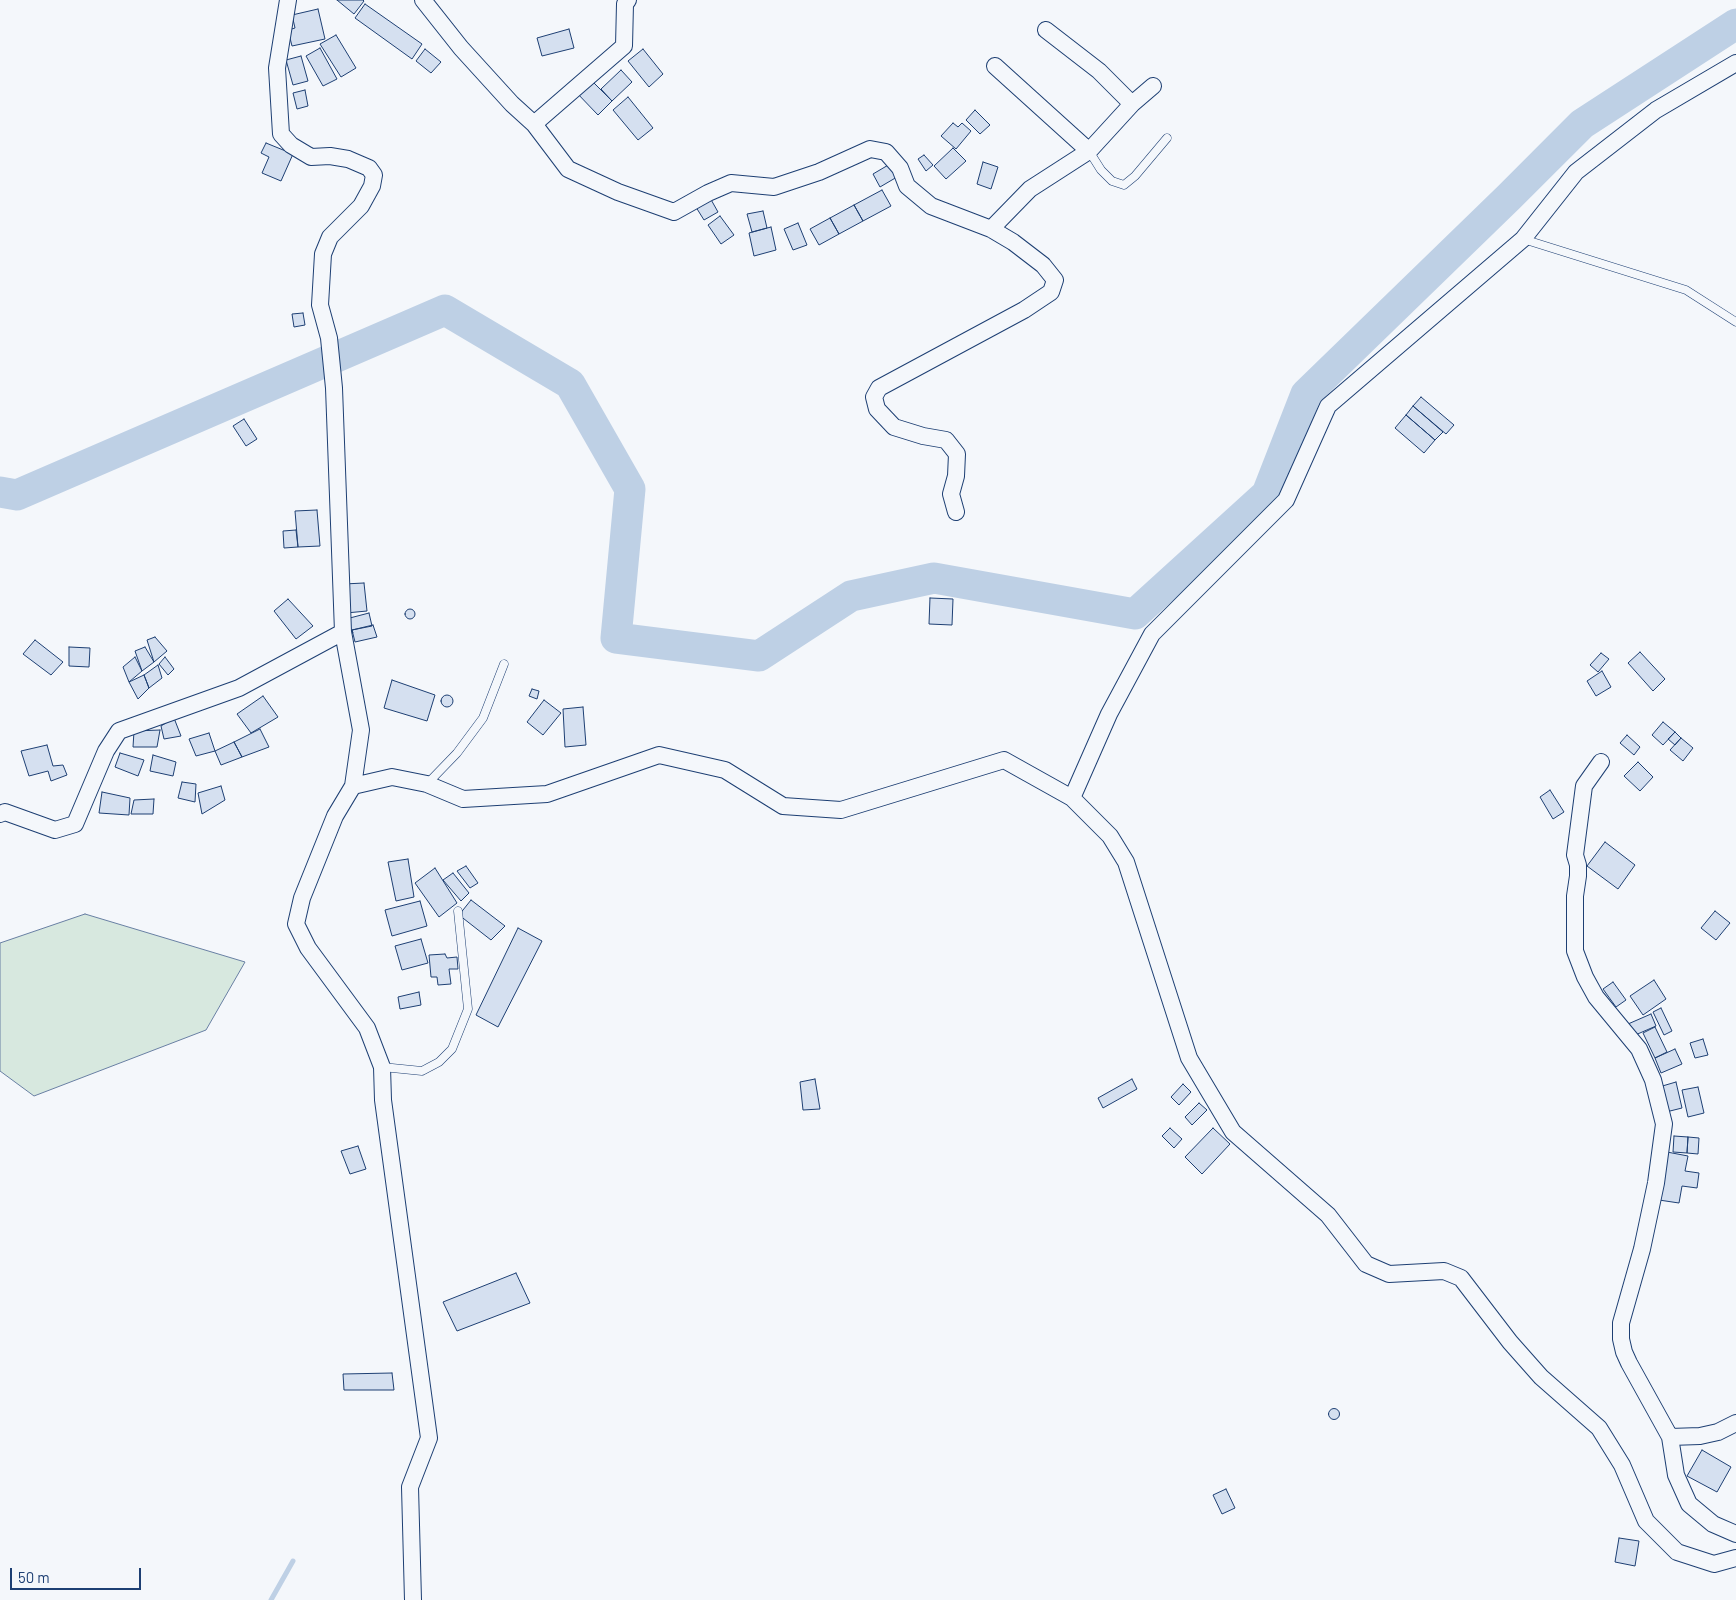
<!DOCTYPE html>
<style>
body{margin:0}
#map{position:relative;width:1736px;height:1600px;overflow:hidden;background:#f4f7fb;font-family:Barlow,sans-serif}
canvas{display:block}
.scale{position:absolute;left:10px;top:1568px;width:131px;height:22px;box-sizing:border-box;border:2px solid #1d3f73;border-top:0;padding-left:6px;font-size:15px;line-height:18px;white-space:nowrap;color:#1d3f73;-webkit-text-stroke:4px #f4f7fb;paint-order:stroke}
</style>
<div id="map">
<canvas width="1736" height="1600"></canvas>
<div class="scale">50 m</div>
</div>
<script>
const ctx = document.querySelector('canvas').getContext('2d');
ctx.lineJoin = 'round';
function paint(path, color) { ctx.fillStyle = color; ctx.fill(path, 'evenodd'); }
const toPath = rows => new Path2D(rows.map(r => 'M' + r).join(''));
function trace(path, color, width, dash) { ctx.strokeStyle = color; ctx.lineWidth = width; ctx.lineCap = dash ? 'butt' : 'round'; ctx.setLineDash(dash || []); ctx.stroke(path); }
const green = toPath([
 [85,914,245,962,206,1030,34,1096,0,1071,0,943,85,914]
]);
paint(green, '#d7e8df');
trace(green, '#687fa3', 1);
trace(toPath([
 [271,1600,293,1561]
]), '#bed0e5', 5);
trace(toPath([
 [0,492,17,495,445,310,570,384,630,489,616,638,759,656,851,596,934,578,1135,614,1267,494,1306,394,1509,197,1582,124,1736,24]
]), '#bed0e5', 31);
const building = toPath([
 [337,0,363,0,364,1,354,14,337,0],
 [365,4,422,44,412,59,355,18,365,4],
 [318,9,325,39,292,46,288,30,295,28,292,15,318,9],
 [569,29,574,48,542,56,537,38,569,29],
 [336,35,356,68,341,77,320,44,336,35],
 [320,48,337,79,323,86,306,56,320,48],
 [425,49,441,62,431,73,416,61,425,49],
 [643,49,663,74,649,87,628,61,643,49],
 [301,56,308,81,293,85,286,60,301,56],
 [621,70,632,82,612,101,601,89,621,70],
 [589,78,612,101,598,115,575,91,589,78],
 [305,90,308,106,297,109,293,93,305,90],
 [628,97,653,128,638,140,613,110,628,97],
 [975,110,990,125,980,134,966,120,975,110],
 [953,123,958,127,962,123,971,131,956,149,941,136,953,123],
 [266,143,293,154,281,181,262,173,269,157,261,153,266,143],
 [953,148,966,161,946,179,934,166,953,148],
 [924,155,933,165,926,171,918,159,924,155],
 [983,162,998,167,991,189,977,184,983,162],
 [890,164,897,177,880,187,873,174,890,164],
 [882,190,891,206,863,221,854,205,882,190],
 [709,196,718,212,704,220,694,204,709,196],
 [854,205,863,221,839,234,830,218,854,205],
 [763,211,767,228,752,232,747,214,763,211],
 [720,216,734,235,721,244,708,225,720,216],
 [830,218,839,234,819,245,810,229,830,218],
 [798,223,807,245,793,250,784,229,798,223],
 [771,227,776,250,754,256,749,233,771,227],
 [303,313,305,325,294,327,292,314,303,313],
 [1421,397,1454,425,1446,434,1413,406,1421,397],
 [1413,406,1443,432,1435,440,1406,415,1413,406],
 [1406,415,1435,440,1424,453,1395,428,1406,415],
 [244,419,257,439,246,446,233,426,244,419],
 [317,510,320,546,298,547,295,511,317,510],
 [296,530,298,547,284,548,283,531,296,530],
 [364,583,367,611,346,613,344,584,364,583],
 [930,598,953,599,952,625,929,624,930,598],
 [288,599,313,626,296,639,274,611,288,599],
 '405 614a5 5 0 1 1 10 0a5 5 0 1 1-10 0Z',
 [369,613,372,626,352,630,353,633,350,634,346,619,369,613],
 [373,625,377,637,355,642,352,630,373,625],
 [155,637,167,651,154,662,147,640,155,637],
 [35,640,63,662,51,675,23,654,35,640],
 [69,647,90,648,89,667,69,666,69,647],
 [145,647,154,662,142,671,135,651,145,647],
 [1640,652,1665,679,1653,691,1628,663,1640,652],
 [1601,653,1609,659,1598,672,1590,665,1601,653],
 [135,657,142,671,129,682,123,667,135,657],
 [165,657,174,669,168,675,159,664,165,657],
 [158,665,162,678,149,688,144,675,158,665],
 [1602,671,1611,687,1596,696,1587,681,1602,671],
 [144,675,149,688,138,699,129,682,144,675],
 [392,680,435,695,427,721,384,708,392,680],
 [532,689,539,691,537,699,529,696,532,689],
 '441 701a6 6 0 1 1 12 0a6 6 0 1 1-12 0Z',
 [263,696,278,717,251,733,237,714,263,696],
 [544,700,561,713,543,735,527,722,544,700],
 [583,707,586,745,565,747,563,709,583,707],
 [174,718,181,736,164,739,161,726,174,718],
 [1663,722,1675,732,1663,745,1652,735,1663,722],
 [260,729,269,747,242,757,234,742,260,729],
 [160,730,157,747,133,747,134,731,160,730],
 [1675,732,1681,738,1675,745,1668,739,1675,732],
 [209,733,215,751,196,756,189,739,209,733],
 [1627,735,1640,747,1634,755,1620,743,1627,735],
 [1681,738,1693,748,1683,761,1670,750,1681,738],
 [234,742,242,757,221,765,215,751,234,742],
 [47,745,53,766,63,765,67,775,51,781,48,771,29,776,21,751,47,745],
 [120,753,144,760,138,776,115,767,120,753],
 [153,755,176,762,173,776,150,771,153,755],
 [1638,762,1653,777,1640,791,1624,776,1638,762],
 [182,782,196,784,195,802,178,798,182,782],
 [221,786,225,800,202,814,198,793,221,786],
 [1550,790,1564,812,1553,819,1540,797,1550,790],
 [102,792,130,798,129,815,99,813,102,792],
 [154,799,153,814,131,814,134,800,154,799],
 [1605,842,1635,865,1618,889,1587,866,1605,842],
 [408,859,414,897,396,901,388,862,408,859],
 [466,866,478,883,470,888,457,871,466,866],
 [435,868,457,903,439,917,415,883,435,868],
 [453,873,469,893,461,901,443,880,453,873],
 [471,900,505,926,491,940,459,915,471,900],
 [420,901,427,926,392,936,385,910,420,901],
 [1715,911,1730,923,1716,940,1701,928,1715,911],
 [518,928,542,941,498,1027,476,1015,518,928],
 [421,939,428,963,402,970,395,946,421,939],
 [445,954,447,958,457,957,458,969,449,969,451,984,438,985,437,977,431,977,429,955,445,954],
 [1654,980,1666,999,1643,1015,1630,996,1654,980],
 [1613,982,1626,1000,1616,1007,1603,989,1613,982],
 [419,992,421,1005,400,1009,398,997,419,992],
 [1661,1008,1672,1031,1664,1035,1653,1012,1661,1008],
 [1651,1014,1656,1026,1633,1036,1628,1024,1651,1014],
 [1655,1027,1667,1052,1655,1058,1643,1033,1655,1027],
 [1703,1039,1708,1055,1695,1058,1690,1043,1703,1039],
 [1675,1049,1682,1064,1661,1073,1655,1058,1675,1049],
 [815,1079,820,1109,803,1110,800,1082,815,1079],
 [1132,1079,1137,1089,1103,1108,1098,1098,1132,1079],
 [1676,1082,1682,1108,1666,1112,1659,1087,1676,1082],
 [1183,1084,1191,1092,1179,1105,1171,1097,1183,1084],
 [1698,1087,1704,1113,1688,1117,1682,1090,1698,1087],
 [1199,1103,1207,1110,1192,1125,1185,1117,1199,1103],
 [1170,1128,1182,1139,1174,1148,1162,1136,1170,1128],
 [1213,1128,1230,1144,1202,1174,1185,1157,1213,1128],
 [1674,1136,1688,1137,1687,1153,1673,1152,1674,1136],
 [1688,1137,1699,1138,1698,1154,1687,1153,1688,1137],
 [358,1146,366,1169,350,1174,341,1151,358,1146],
 [1667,1152,1688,1156,1685,1171,1699,1173,1697,1188,1682,1186,1679,1203,1659,1200,1667,1152],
 [516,1273,530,1303,457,1331,443,1302,516,1273],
 [392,1373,394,1390,344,1390,343,1374,392,1373],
 '1328.5 1414a5.5 5.5 0 1 1 11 0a5.5 5.5 0 1 1-11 0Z',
 [1702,1450,1731,1467,1717,1492,1687,1476,1702,1450],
 [1226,1489,1235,1508,1222,1514,1213,1495,1226,1489],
 [1619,1538,1639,1541,1635,1566,1615,1562,1619,1538]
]);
paint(building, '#d5e0f0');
trace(building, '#1d3f73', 1);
const service = toPath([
 [1089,151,1101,170,1112,181,1124,185,1135,176,1167,138],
 [1523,239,1686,290,1736,322],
 [427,784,457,753,483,718,504,664],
 [382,1067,422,1071,439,1062,452,1049,468,1009,458,911]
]);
const minor = toPath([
 [423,0,461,48,512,104,534,124,624,46,625,4,628,0],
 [1046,30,1099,71,1132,104],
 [995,66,1089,151],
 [534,124,568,169,618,192,674,212,708,193,731,183,774,187,819,172,870,149,886,152,900,168,907,186,931,206,991,229,1013,242,1043,265,1055,280,1051,292,1024,310,879,388,874,397,877,409,894,427,923,436,946,440,957,454,956,476,951,494,956,512],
 [991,229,1030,189,1089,151,1132,104,1153,86],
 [343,632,361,730,353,786,335,816,302,898,296,924,308,948,367,1028,382,1067,383,1100,429,1438,410,1487,413,1600],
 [1601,762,1584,786,1575,855,1578,865,1578,876,1575,896,1575,951,1585,977,1596,997,1639,1049,1653,1080,1664,1124,1656,1183,1642,1249,1621,1323,1621,1339,1624,1352,1629,1363,1670,1437,1676,1475,1689,1504,1713,1524,1736,1534],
 [353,786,392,777,427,784,463,799,547,794,659,755,725,770,783,806,841,810,1004,760,1072,798,1109,714,1152,634,1286,500,1328,406,1523,239,1576,172,1656,110,1736,63],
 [1072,798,1110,836,1126,862,1189,1058,1233,1132,1328,1215,1366,1264,1389,1274,1444,1271,1461,1278,1510,1342,1541,1377,1599,1428,1622,1465,1646,1521,1677,1552,1714,1564,1736,1558],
 [0,814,5,812,55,830,75,824,106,751,119,731,239,688,343,632,334,388,329,338,320,305,323,254,330,237,361,206,372,186,374,175,369,168,348,159,330,156,311,157,291,145,281,134,277,68,288,0],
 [1670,1437,1700,1436,1718,1432,1736,1423]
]);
trace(service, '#1d3f73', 9);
trace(minor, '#1d3f73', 18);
trace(service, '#f4f7fb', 8);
trace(minor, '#f4f7fb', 16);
</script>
